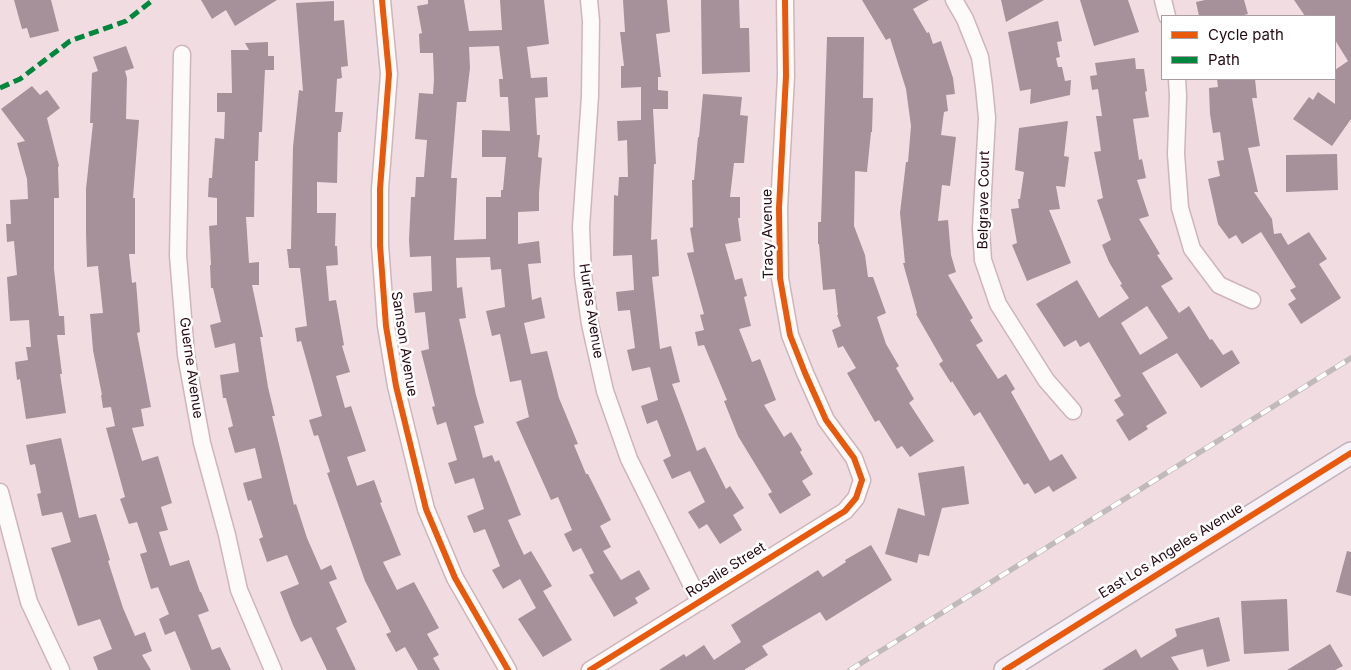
<!DOCTYPE html>
<style>
body{margin:0}
#map{position:relative;width:1351px;height:670px;overflow:hidden;background:#f1dde1;font-family:Inter,sans-serif}
canvas{display:block}
.legend{position:absolute;left:1161px;top:15px;width:175px;height:65px;box-sizing:border-box;background:#fff;border:1px solid #a89ca0;margin:0;padding:6px 9px;list-style:none;font-size:15px;color:#260811}
.legend li{display:flex;align-items:center;gap:10px;height:25px}
.legend b{width:25px;border:1px solid #a89ca0}
</style>
<div id="map">
<canvas width="1351" height="670"></canvas>
<ul class="legend">
<li><b style="height:6px;background:#e8590c"></b>Cycle path</li>
<li><b style="height:6px;background:#00873e"></b>Path</li>
</ul>
</div>
<script>
const ctx = document.querySelector('canvas').getContext('2d');
ctx.lineJoin = 'round';
function paint(path, color) { ctx.fillStyle = color; ctx.fill(path, 'evenodd'); }
const toPath = rows => new Path2D(rows.map(r => 'M' + r).join(''));
function trace(path, color, width, dash) { ctx.strokeStyle = color; ctx.lineWidth = width; ctx.lineCap = dash ? 'butt' : 'round'; ctx.setLineDash(dash || []); ctx.stroke(path); }
function write(font, color, halo, rows, align = 'center') {
  ctx.font = font + ' Inter,sans-serif'; ctx.lineWidth = 5; ctx.setLineDash([]); ctx.textBaseline = 'middle'; ctx.strokeStyle = halo; ctx.fillStyle = color; for (const [text, x, y, turn = 0] of rows) {
    ctx.save(); ctx.translate(x, y); ctx.rotate((+turn || 0) * Math.PI / 180); ctx.textAlign = isNaN(turn) ? turn : align; if (halo) ctx.strokeText(text, 0, 0); ctx.fillText(text, 0, 0); ctx.restore();
  }
}
paint(toPath([
 [14,0,51,0,59,31,30,38,27,28,22,29],
 [201,0,277,0,235,26,226,10,212,19],
 [428,0,464,0,469,31,502,30,500,0,544,0,549,44,527,47,531,78,547,77,548,97,535,98,537,135,540,135,538,157,542,158,539,193,539,211,518,212,518,244,539,241,541,263,528,264,532,300,541,297,545,318,524,323,531,354,547,351,559,398,578,444,574,445,586,474,588,474,611,520,600,526,611,547,603,551,621,580,639,570,650,589,635,598,638,603,614,617,589,575,594,573,581,548,573,552,564,534,572,530,558,497,551,500,516,422,529,417,521,380,510,382,500,334,492,336,486,311,505,307,501,269,491,270,490,257,456,258,457,288,462,287,466,318,459,319,476,395,484,423,474,426,483,458,492,455,495,462,499,460,521,515,508,520,515,536,524,555,531,551,552,586,543,591,572,640,543,657,518,619,536,608,520,579,503,589,492,570,500,566,485,529,474,533,467,516,484,509,474,478,455,484,448,463,457,460,446,422,437,425,432,407,435,406,421,351,429,349,425,312,415,313,413,293,432,291,431,256,410,257,409,240,411,197,415,197,416,177,424,177,427,140,415,139,419,93,433,94,434,79,433,53,420,53,419,34,422,33,417,6,428,4],
 [499,46,503,79,499,79,500,97,508,97,510,131,482,130,482,157,506,157,503,190,501,190,501,197,486,197,486,239,454,240,457,178,451,178,457,102,466,102,470,68,469,47],
 [623,0,667,0,670,32,656,34,661,77,658,77,658,90,668,91,668,109,653,109,656,164,654,164,651,240,657,239,659,276,652,277,660,349,671,346,680,382,672,384,697,451,705,447,726,489,730,486,744,508,733,515,742,530,720,544,707,524,699,529,688,512,705,502,690,471,672,479,663,460,671,456,657,420,647,424,641,406,658,400,650,367,632,371,627,350,635,348,630,310,618,311,616,292,634,290,632,255,613,256,614,195,618,196,619,177,628,177,627,140,618,141,617,121,641,120,641,87,621,88,621,66,624,66,620,32,625,32],
 [701,0,739,0,740,28,749,28,750,72,702,74],
 [862,0,929,0,913,9,927,33,929,32,933,44,941,41,953,78,955,94,946,95,948,111,944,112,941,135,956,137,950,186,942,185,938,221,948,220,951,255,956,272,948,275,973,318,970,320,983,341,976,345,998,379,1006,374,1015,389,1011,392,1050,461,1062,454,1077,478,1053,492,1049,486,1035,494,1028,483,1024,485,980,412,974,416,952,381,951,383,939,364,943,361,916,314,917,313,903,263,905,263,900,213,906,162,908,162,911,126,906,89,890,38,886,40],
 [1001,0,1044,0,1006,22],
 [1080,0,1128,0,1139,32,1094,46],
 [1205,0,1244,0,1248,14,1240,16,1199,16,1196,2],
 [1294,0,1351,0,1351,119,1332,146,1293,119,1309,97,1313,100,1318,92,1335,104,1335,70,1348,61,1335,40,1335,16,1305,16],
 [334,1,334,21,344,20,348,66,341,67,342,78,337,79,335,112,343,112,341,132,338,132,337,183,317,182,317,213,336,213,335,246,337,246,338,265,326,266,329,301,336,300,344,345,342,346,350,372,336,376,345,408,351,406,366,451,347,457,357,486,374,480,382,502,380,503,401,555,383,562,397,590,414,582,439,628,427,634,439,655,433,658,440,670,418,670,405,647,396,652,386,634,391,632,365,581,327,473,330,472,318,435,314,436,309,420,322,416,301,341,297,342,295,328,307,326,300,268,289,268,287,249,291,249,293,147,299,90,303,91,296,3],
 [1058,21,1062,41,1057,42,1060,57,1056,58,1058,67,1062,67,1065,81,1071,80,1070,95,1030,104,1031,89,1020,91,1008,32],
 [827,37,864,37,863,98,873,98,872,132,871,132,867,172,855,171,854,226,865,255,868,277,873,277,886,313,877,317,886,344,899,366,896,368,914,399,909,403,934,441,910,457,902,446,897,449,879,420,875,422,847,373,856,368,843,346,838,348,832,330,841,326,837,315,838,315,835,289,823,290,819,244,818,244,818,222,821,222],
 [268,42,268,56,274,56,274,70,265,70,262,132,259,132,258,161,255,161,254,217,246,217,249,263,259,262,259,285,252,285,263,337,260,337,268,387,275,416,272,416,294,505,296,504,307,538,321,570,331,565,337,579,329,582,347,622,336,628,356,670,327,670,311,637,301,642,293,625,280,592,299,584,287,555,267,562,259,539,263,537,251,500,248,501,243,483,262,478,255,448,235,453,228,428,233,426,226,398,223,398,220,375,239,372,235,343,215,348,210,325,221,322,213,288,211,288,210,265,211,265,209,226,217,225,217,198,208,197,209,178,212,178,215,138,224,139,225,112,217,112,217,93,232,93,231,50,249,50,245,43],
 [126,46,134,68,125,71,127,78,126,119,139,120,133,198,135,198,135,254,129,254,132,283,136,282,140,332,137,333,151,407,141,409,144,426,132,428,142,461,158,456,172,503,161,507,168,530,159,532,170,566,189,560,200,592,201,592,209,611,198,615,212,650,220,647,231,670,191,670,175,631,165,635,159,619,169,614,158,587,151,589,140,554,147,552,137,522,129,524,120,499,125,497,106,428,115,426,111,407,103,408,101,395,102,395,93,350,90,314,103,313,98,266,87,267,86,233,86,189,93,123,90,123,92,73,98,71,93,57],
 [1135,58,1136,69,1144,69,1147,91,1145,92,1149,117,1133,119,1139,160,1142,159,1146,178,1137,180,1149,216,1139,219,1160,254,1157,255,1173,279,1161,286,1179,313,1189,306,1210,340,1212,339,1223,355,1232,350,1240,363,1201,388,1177,353,1142,373,1167,413,1146,426,1148,429,1129,441,1116,420,1124,415,1114,400,1121,396,1089,342,1080,347,1076,340,1064,347,1036,304,1077,280,1099,318,1129,298,1120,285,1122,284,1109,262,1102,245,1111,240,1097,200,1103,198,1094,152,1101,151,1096,116,1102,116,1098,89,1092,90,1090,76,1097,75,1095,63],
 [1147,306,1168,338,1140,355,1121,323],
 [1217,79,1255,79,1257,98,1252,98,1260,146,1248,148,1258,192,1254,192,1272,219,1274,234,1281,233,1288,245,1309,232,1327,259,1319,264,1341,298,1301,324,1288,304,1296,299,1290,290,1296,287,1261,232,1242,244,1236,235,1229,239,1218,224,1208,179,1220,176,1217,161,1224,160,1220,132,1213,133,1210,114,1209,88,1218,87],
 [32,86,40,95,47,90,60,108,47,118,59,166,58,167,59,198,54,198,54,269,59,316,64,316,65,335,57,335,62,374,60,374,66,413,26,419,20,379,17,380,15,362,28,360,26,347,31,347,29,320,10,321,7,277,17,275,14,241,7,242,6,224,11,224,10,200,28,199,27,179,17,143,25,141,1,109],
 [703,94,742,97,740,115,748,116,744,163,734,163,730,197,740,197,740,218,738,218,741,241,725,244,735,280,742,278,747,296,744,297,751,326,739,329,752,362,760,359,776,400,764,405,784,437,791,432,802,450,800,452,813,474,802,481,811,495,780,514,768,494,772,492,738,436,724,401,727,400,704,345,698,346,695,332,704,330,700,315,704,314,687,253,694,252,690,228,693,227,692,180,694,180,698,137,699,137],
 [1068,121,1064,156,1069,157,1065,187,1056,186,1060,209,1049,210,1071,263,1027,281,1012,245,1017,243,1011,209,1019,208,1018,199,1020,199,1024,172,1015,170,1019,128],
 [1337,154,1338,190,1286,192,1286,155],
 [61,438,79,518,96,514,110,560,108,561,123,608,135,636,145,632,152,651,142,655,151,670,98,670,93,657,112,649,100,619,78,626,51,548,71,542,62,512,42,516,37,494,41,493,35,464,30,465,26,445],
 [964,466,969,504,942,508,929,556,919,554,917,563,885,554,898,508,925,516,918,473],
 [871,545,892,580,826,621,820,612,762,646,768,655,744,670,659,670,684,654,686,657,704,645,714,660,741,642,731,625,818,570,823,577,846,562,845,560],
 [1347,551,1351,552,1351,596,1336,592],
 [1287,599,1289,651,1244,654,1241,601],
 [1219,617,1230,661,1207,667,1203,649,1171,657,1179,670,1102,670,1136,649,1141,658,1177,636,1175,629],
 [1330,644,1343,666,1335,670,1287,670]
]), '#a6909a');
const minor = toPath([
 [382,0,389,74,380,189,380,245,386,326,396,386,426,509,455,578,508,670],
 [589,0,591,21,590,96,581,227,583,275,590,324,605,391,629,459,700,602],
 [954,0,965,19,980,57,984,87,987,118,981,229,983,260,998,304,1046,380,1073,411],
 [1163,0,1167,16],
 [182,54,178,255,186,355,202,443,227,535,239,590,273,670],
 [1177,79,1178,96,1176,154,1180,208,1192,249,1219,285,1252,300],
 [0,492,29,602,61,670],
 [590,670,845,511,856,498,862,480,854,458,826,420,805,373,790,335,780,278,779,208,786,76,785,0]
]);
const major = toPath([
 [1005,670,1351,453]
]);
trace(minor, '#ceb5bb', 19);
trace(major, '#c0b2bb', 24);
trace(minor, '#fdfafa', 16);
trace(major, '#f6f1f6', 21);
const rail = toPath([
 [850,670,1351,358]
]);
trace(rail, '#c1babc', 5.5);
trace(rail, '#fff', 4, [11]);
trace(toPath([
 [0,88,20,79,70,41,126,21,153,0]
]), '#00873e', 5, [10, 5]);
trace(toPath([
 [382,0,389,74,380,189,380,245,386,326,396,386,426,509,455,578,508,670],
 [590,670,845,511,856,498,862,480,854,458,826,420,805,373,790,335,780,278,779,208,786,76,785,0],
 [1005,670,1351,453]
]), '#e8590c', 6);
write('14px', '#260811', '#fff', [
 ["Belgrave Court",984,200,-89],
 ["Tracy Avenue",768,234,-91],
 ["Hurles Avenue",591,311,81],
 ["Samson Avenue",404,344,81],
 ["Guerne Avenue",191,368,82],
 ["East Los Angeles Avenue",1171,551,-32],
 ["Rosalie Street",726,570,-32]
]);
</script>
